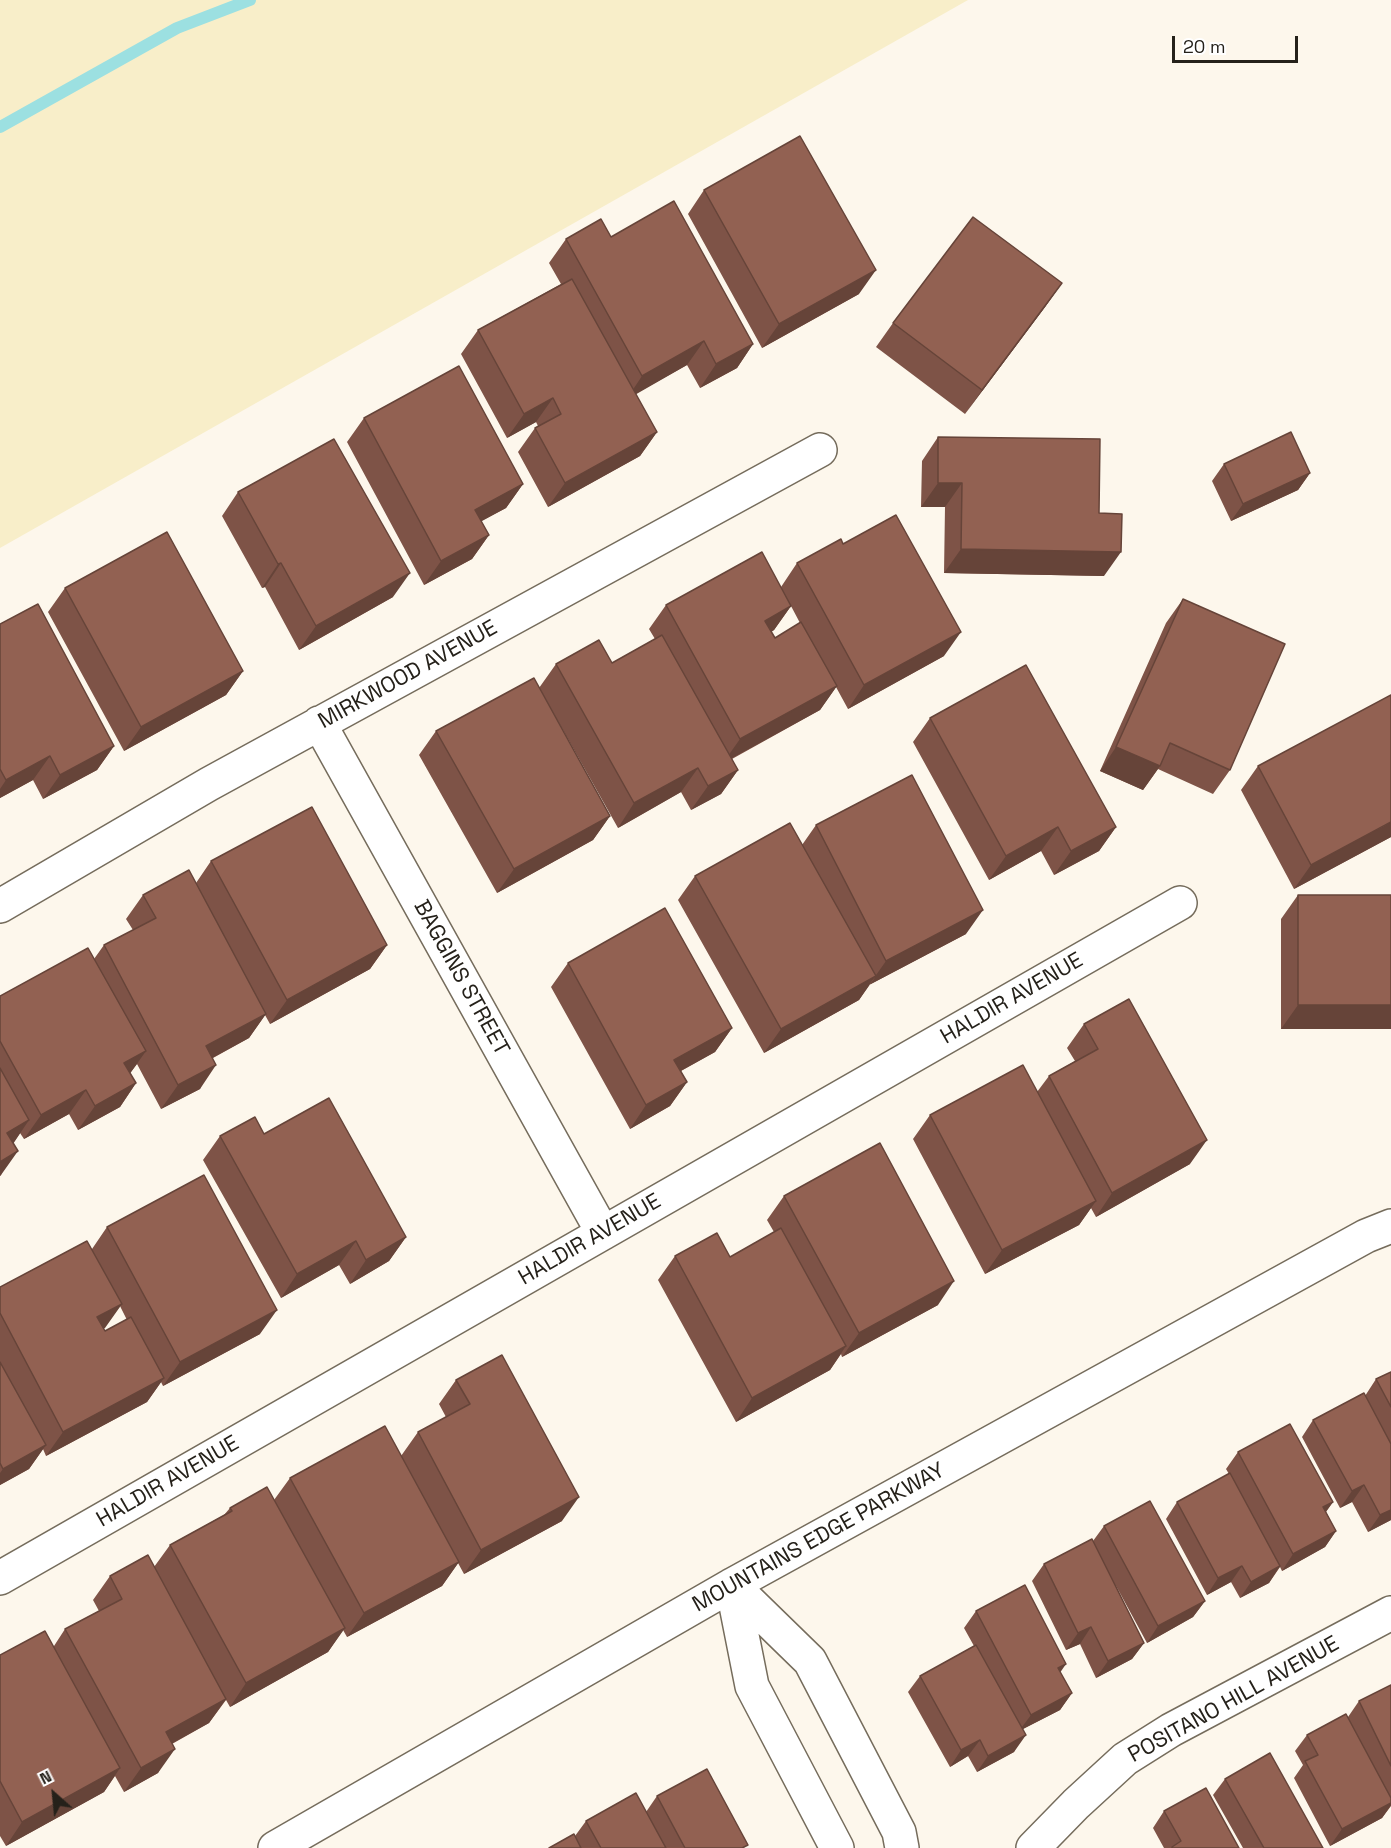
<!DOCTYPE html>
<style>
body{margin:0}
#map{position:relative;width:1391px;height:1848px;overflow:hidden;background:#fdf7ec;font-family:"Space Grotesk",sans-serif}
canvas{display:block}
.north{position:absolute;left:24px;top:1764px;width:60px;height:60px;-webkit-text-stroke:4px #fff;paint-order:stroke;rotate:333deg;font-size:16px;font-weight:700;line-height:24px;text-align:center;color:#25211a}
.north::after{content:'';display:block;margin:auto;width:21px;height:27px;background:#25211a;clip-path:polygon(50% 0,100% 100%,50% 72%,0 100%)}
.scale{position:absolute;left:1172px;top:36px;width:126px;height:27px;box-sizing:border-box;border:3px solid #25211a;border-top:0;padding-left:8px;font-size:18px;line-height:21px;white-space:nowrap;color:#25211a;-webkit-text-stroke:4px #fff;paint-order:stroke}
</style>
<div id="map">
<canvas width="1391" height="1848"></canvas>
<div class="north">N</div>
<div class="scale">20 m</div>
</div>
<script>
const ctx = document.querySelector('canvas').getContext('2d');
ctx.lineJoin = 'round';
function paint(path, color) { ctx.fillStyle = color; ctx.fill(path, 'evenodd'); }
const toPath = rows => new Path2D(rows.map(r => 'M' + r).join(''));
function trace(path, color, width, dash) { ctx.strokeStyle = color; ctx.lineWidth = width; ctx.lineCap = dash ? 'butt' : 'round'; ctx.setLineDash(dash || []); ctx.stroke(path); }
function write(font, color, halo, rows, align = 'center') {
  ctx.font = font + ' "Space Grotesk",sans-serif'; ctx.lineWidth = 6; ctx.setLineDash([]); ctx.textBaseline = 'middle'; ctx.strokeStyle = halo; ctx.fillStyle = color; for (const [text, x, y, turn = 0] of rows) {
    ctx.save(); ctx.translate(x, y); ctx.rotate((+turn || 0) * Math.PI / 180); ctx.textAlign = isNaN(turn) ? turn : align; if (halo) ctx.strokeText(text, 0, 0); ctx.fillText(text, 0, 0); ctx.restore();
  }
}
paint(toPath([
 [0,0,968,0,0,548]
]), '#f8eec9');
trace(toPath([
 [0,127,177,28,250,0]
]), '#9ce0e1', 12);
const minor = toPath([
 [319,723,603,1233],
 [0,906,209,784,820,450],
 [0,1578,1180,903],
 [732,1585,810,1661,899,1832,902,1848],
 [732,1585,752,1686,837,1848],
 [275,1848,732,1585,1366,1236,1391,1226],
 [1033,1848,1076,1804,1125,1759,1171,1730,1391,1613]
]);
trace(minor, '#756c5c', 36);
trace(minor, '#fff', 33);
paint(toPath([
 [704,190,859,294,762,348,688,214],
 [611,237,753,344,737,368,700,388,687,365,635,394,657,432,640,456,548,507,518,452,535,428,538,426,536,422,507,438,461,354,478,330,561,284,549,263,566,239],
 [1062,283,1045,307,965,414,876,347,893,323],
 [364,418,523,484,506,508,481,521,489,535,472,559,424,585,347,442],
 [938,437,1099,513,1104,576,944,573,945,507,921,507,922,461],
 [1224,464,1310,473,1298,490,1231,521,1212,481],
 [238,492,393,597,299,650,265,587,262,588,222,516],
 [843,544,944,656,848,709,836,687,820,710,732,759,738,770,721,794,691,810,681,792,618,828,542,693,610,816,593,840,497,893,419,755,436,731,539,688,556,664,612,663,655,639,649,629,666,605,781,587,797,563],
 [791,606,800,623,775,638,771,632,774,630],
 [65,588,243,671,226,695,124,751,48,612],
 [1183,599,1230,770,1213,794,1158,769,1143,790,1100,771,1166,623],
 [0,624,114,746,97,770,43,799,33,780,0,798],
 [930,718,1116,827,1099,851,1054,875,1041,851,989,880,913,742],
 [1258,766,1391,837,1294,889,1241,790],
 [816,825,966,934,869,985,859,1000,764,1053,678,900,695,876,802,845],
 [211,861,387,945,370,969,270,1024,265,1015,249,1038,213,1058,200,1089,161,1109,137,1064,130,1073,136,1083,120,1107,78,1130,69,1114,24,1139,20,1133,13,1143,1,1175,0,1176,0,996,94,959,104,945,133,930,126,919,143,895,196,883],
 [1298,895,1391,895,1391,1029,1281,1029,1281,919],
 [568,963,732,1028,715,1052,681,1071,687,1082,670,1106,630,1129,551,987],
 [1084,1024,1190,1164,1096,1217,1091,1208,1079,1225,985,1274,913,1139,930,1115,1037,1092,1049,1076,1075,1061,1067,1048],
 [264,1134,406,1237,389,1261,350,1284,339,1265,281,1298,203,1160,220,1136],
 [784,1196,938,1305,842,1357,841,1354,830,1370,736,1422,658,1280,675,1256,730,1257,774,1232,767,1220],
 [107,1227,260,1334,163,1386,161,1382,147,1402,46,1456,43,1449,29,1469,0,1485,0,1287,92,1249],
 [120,1306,127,1320,105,1331,103,1329],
 [1391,1372,1391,1520,1368,1532,1352,1502,1340,1508,1302,1437,1313,1420,1365,1396,1376,1379],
 [456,1380,562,1521,464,1574,458,1563,442,1586,347,1637,343,1630,328,1652,230,1707,226,1700,209,1723,172,1744,158,1773,124,1792,115,1776,104,1792,6,1846,0,1836,0,1655,54,1646,65,1629,99,1611,93,1600,110,1576,154,1567,170,1545,224,1515,230,1508,274,1500,290,1478,401,1456,418,1432,446,1417,439,1404],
 [1238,1452,1333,1502,1326,1512,1336,1531,1325,1547,1282,1571,1280,1567,1269,1583,1240,1598,1231,1582,1207,1595,1166,1519,1177,1502,1229,1474,1226,1469],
 [1104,1526,1205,1601,1193,1617,1147,1643,1115,1584,1144,1643,1132,1659,1096,1678,1080,1644,1066,1650,1032,1581,1044,1564,1093,1541],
 [976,1611,1060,1672,1072,1693,1060,1710,1023,1729,1014,1752,977,1772,968,1756,950,1767,908,1692,920,1676,974,1646,964,1628],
 [1391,1685,1391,1806,1382,1818,1330,1846,1294,1778,1303,1765,1295,1751,1307,1735,1348,1717,1359,1701],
 [1225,1779,1323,1848,1243,1848,1213,1795],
 [657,1796,745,1848,549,1848,575,1836,586,1821,646,1812],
 [1164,1811,1239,1848,1164,1848,1153,1828]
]), '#7e5347');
paint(toPath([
 [876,270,859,294,762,348,779,324],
 [1062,283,1045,307,965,414,982,390],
 [704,341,687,365,626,400,642,376],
 [753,344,737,368,700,388,716,364],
 [553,398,536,422,507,438,524,414],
 [657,432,640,456,548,507,565,483],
 [1310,473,1298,490,1231,521,1243,504],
 [938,483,962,483,945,507,921,507],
 [523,484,506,508,458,534,475,510],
 [489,535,472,559,424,585,441,561],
 [961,549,1121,552,1104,576,944,573],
 [281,563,265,587,262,588,278,564],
 [410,573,393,597,299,650,316,626],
 [791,606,774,630,749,645,765,621],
 [961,632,944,656,848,709,864,685],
 [243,671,226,695,124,751,141,727],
 [837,686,820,710,723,763,740,739],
 [114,746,97,770,43,799,60,775],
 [1116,747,1160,766,1143,790,1100,771],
 [50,756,33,780,0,798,0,789,6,780],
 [698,768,681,792,618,828,634,803],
 [738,770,721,794,691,810,708,786],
 [610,816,593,840,497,893,514,869],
 [1391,822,1391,837,1294,889,1311,865],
 [1058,827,1041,851,989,880,1006,856],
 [1116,827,1099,851,1054,875,1071,851],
 [983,910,966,934,869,985,886,961],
 [387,945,370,969,270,1024,287,1000],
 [876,976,859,1000,764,1053,781,1029],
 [1298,1005,1391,1005,1391,1029,1281,1029],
 [266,1014,249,1038,190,1070,206,1046],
 [732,1028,715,1052,657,1084,674,1060],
 [146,1051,129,1075,124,1063],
 [216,1065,200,1089,161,1109,178,1085],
 [687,1082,670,1106,630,1129,646,1105],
 [136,1083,120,1107,78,1130,95,1106],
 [86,1090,69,1114,24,1139,41,1115],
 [29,1120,13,1144,7,1133],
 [1207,1140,1190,1164,1096,1217,1112,1193],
 [18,1151,1,1175,0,1176,0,1162],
 [1096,1201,1079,1225,985,1274,1002,1250],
 [406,1237,389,1261,350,1284,366,1260],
 [356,1241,339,1265,281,1298,297,1274],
 [954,1281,938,1305,842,1357,859,1333],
 [122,1304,105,1328,80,1341,97,1317],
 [277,1310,260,1334,163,1386,180,1362],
 [846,1346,830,1370,736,1422,752,1398],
 [164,1378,147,1402,46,1456,63,1432],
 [46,1445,29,1469,0,1485,0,1473,3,1469],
 [1364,1485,1352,1502,1340,1508,1352,1491],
 [579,1497,562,1521,464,1574,481,1550],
 [1333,1502,1321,1518,1323,1507],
 [1391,1510,1391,1520,1368,1532,1380,1515],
 [1336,1531,1325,1547,1282,1571,1293,1554],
 [459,1562,442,1586,347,1637,364,1613],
 [1242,1566,1231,1582,1207,1595,1218,1578],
 [1280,1566,1269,1583,1240,1598,1251,1582],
 [1205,1601,1193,1617,1147,1643,1158,1626],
 [1091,1627,1080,1644,1066,1650,1078,1633],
 [345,1628,328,1652,230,1707,246,1683],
 [1144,1643,1132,1659,1096,1678,1108,1661],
 [1066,1664,1055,1680,1058,1668],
 [1072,1693,1060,1710,1019,1731,1031,1715],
 [226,1699,209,1723,149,1756,166,1732],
 [1026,1735,1014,1752,977,1772,988,1756],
 [980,1740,968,1756,950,1767,961,1750],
 [175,1749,158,1773,124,1792,141,1768],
 [120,1768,104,1792,6,1846,22,1822],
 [1391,1803,1391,1805,1382,1818,1330,1846,1342,1829]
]), '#664439');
const building = toPath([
 [800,136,876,270,779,324,704,190,800,136],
 [674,201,753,344,716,364,704,341,642,376,566,239,601,219,611,237,674,201],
 [973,217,1062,283,982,390,893,323,973,217],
 [572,279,657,432,565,483,535,428,561,414,553,398,524,414,478,330,572,279],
 [459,366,523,484,475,510,489,535,441,561,364,418,459,366],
 [1291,432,1310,473,1243,504,1224,464,1291,432],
 [938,437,1100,439,1099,513,1122,514,1121,552,961,549,962,483,938,483,938,437],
 [334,439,410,573,316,626,281,563,278,564,238,492,334,439],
 [896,515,961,632,864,685,797,563,841,539,843,544,896,515],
 [167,532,243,671,141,727,65,588,167,532],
 [762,552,791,606,765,621,775,638,801,622,837,686,740,739,666,605,762,552],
 [1183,599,1285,644,1230,770,1170,743,1160,766,1116,747,1183,599],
 [38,604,114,746,60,775,50,756,6,780,0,769,0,624,38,604],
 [662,635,738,770,708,786,698,768,634,803,556,664,599,640,612,663,662,635],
 [1026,665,1116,827,1071,851,1058,827,1006,856,930,718,1026,665],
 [534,678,610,816,514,869,436,731,534,678],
 [1391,695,1391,822,1311,865,1258,766,1391,695],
 [912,775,983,910,886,961,816,825,912,775],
 [312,807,387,945,287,1000,211,861,312,807],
 [790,823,876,976,781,1029,695,876,790,823],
 [189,870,266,1014,206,1046,216,1065,178,1085,104,945,156,918,143,895,189,870],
 [1298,895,1391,895,1391,1005,1298,1005,1298,895],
 [665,908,732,1028,674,1060,687,1082,646,1105,568,963,665,908],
 [88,948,146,1051,124,1063,136,1083,95,1106,86,1090,41,1115,0,1041,0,996,88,948],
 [1129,999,1207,1140,1112,1193,1049,1076,1098,1049,1084,1024,1129,999],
 [1023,1065,1096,1201,1002,1250,930,1115,1023,1065],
 [0,1068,29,1120,7,1133,18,1151,0,1162,0,1068],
 [329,1098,406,1237,366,1260,356,1241,297,1274,220,1136,255,1117,264,1134,329,1098],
 [880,1143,954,1281,859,1333,784,1196,880,1143],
 [204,1175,277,1310,180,1362,107,1227,204,1175],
 [781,1228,846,1346,752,1398,675,1256,717,1233,730,1257,781,1228],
 [87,1241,122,1304,97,1317,105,1331,131,1317,164,1378,63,1432,0,1313,0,1287,87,1241],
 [502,1355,579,1497,481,1550,418,1432,470,1404,456,1380,502,1355],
 [0,1362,46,1445,3,1469,0,1463,0,1362],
 [1391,1372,1391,1407,1376,1379,1391,1372],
 [1364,1393,1391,1444,1391,1510,1380,1515,1364,1485,1352,1491,1313,1420,1364,1393],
 [1290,1424,1333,1502,1323,1507,1336,1531,1293,1554,1238,1452,1290,1424],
 [385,1426,459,1562,364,1613,290,1478,385,1426],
 [1230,1473,1280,1566,1251,1582,1242,1566,1218,1578,1177,1502,1230,1473],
 [267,1487,345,1628,246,1683,170,1545,232,1511,230,1508,267,1487],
 [1150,1501,1205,1601,1158,1626,1104,1526,1150,1501],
 [1092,1539,1144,1643,1108,1661,1091,1627,1078,1633,1044,1564,1092,1539],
 [148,1555,226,1699,166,1732,175,1749,141,1768,65,1629,122,1599,110,1576,148,1555],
 [1025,1585,1066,1664,1058,1668,1072,1693,1031,1715,976,1611,1025,1585],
 [45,1631,120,1768,22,1822,0,1781,0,1655,45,1631],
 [976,1645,1026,1735,988,1756,980,1740,961,1750,920,1676,976,1645],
 [1391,1685,1391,1766,1359,1701,1391,1685],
 [1346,1714,1391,1798,1391,1803,1342,1829,1305,1761,1318,1755,1307,1735,1346,1714],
 [1270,1753,1323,1848,1264,1848,1225,1779,1270,1753],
 [707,1769,748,1845,742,1848,685,1848,657,1796,707,1769],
 [1206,1788,1239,1848,1172,1848,1172,1847,1181,1841,1164,1811,1206,1788],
 [636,1793,666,1848,601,1848,586,1821,636,1793],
 [574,1834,581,1848,549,1848,574,1834]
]);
paint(building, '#926152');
trace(building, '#664439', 1.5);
write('22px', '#25211a', '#fff', [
 ["MIRKWOOD AVENUE",408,675,-29],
 ["BAGGINS STREET",461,978,61],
 ["HALDIR AVENUE",1012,999,-30],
 ["HALDIR AVENUE",590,1240,-30],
 ["HALDIR AVENUE",168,1482,-30],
 ["MOUNTAINS EDGE PARKWAY",819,1538,-29],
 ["POSITANO HILL AVENUE",1234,1700,-29]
]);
</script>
